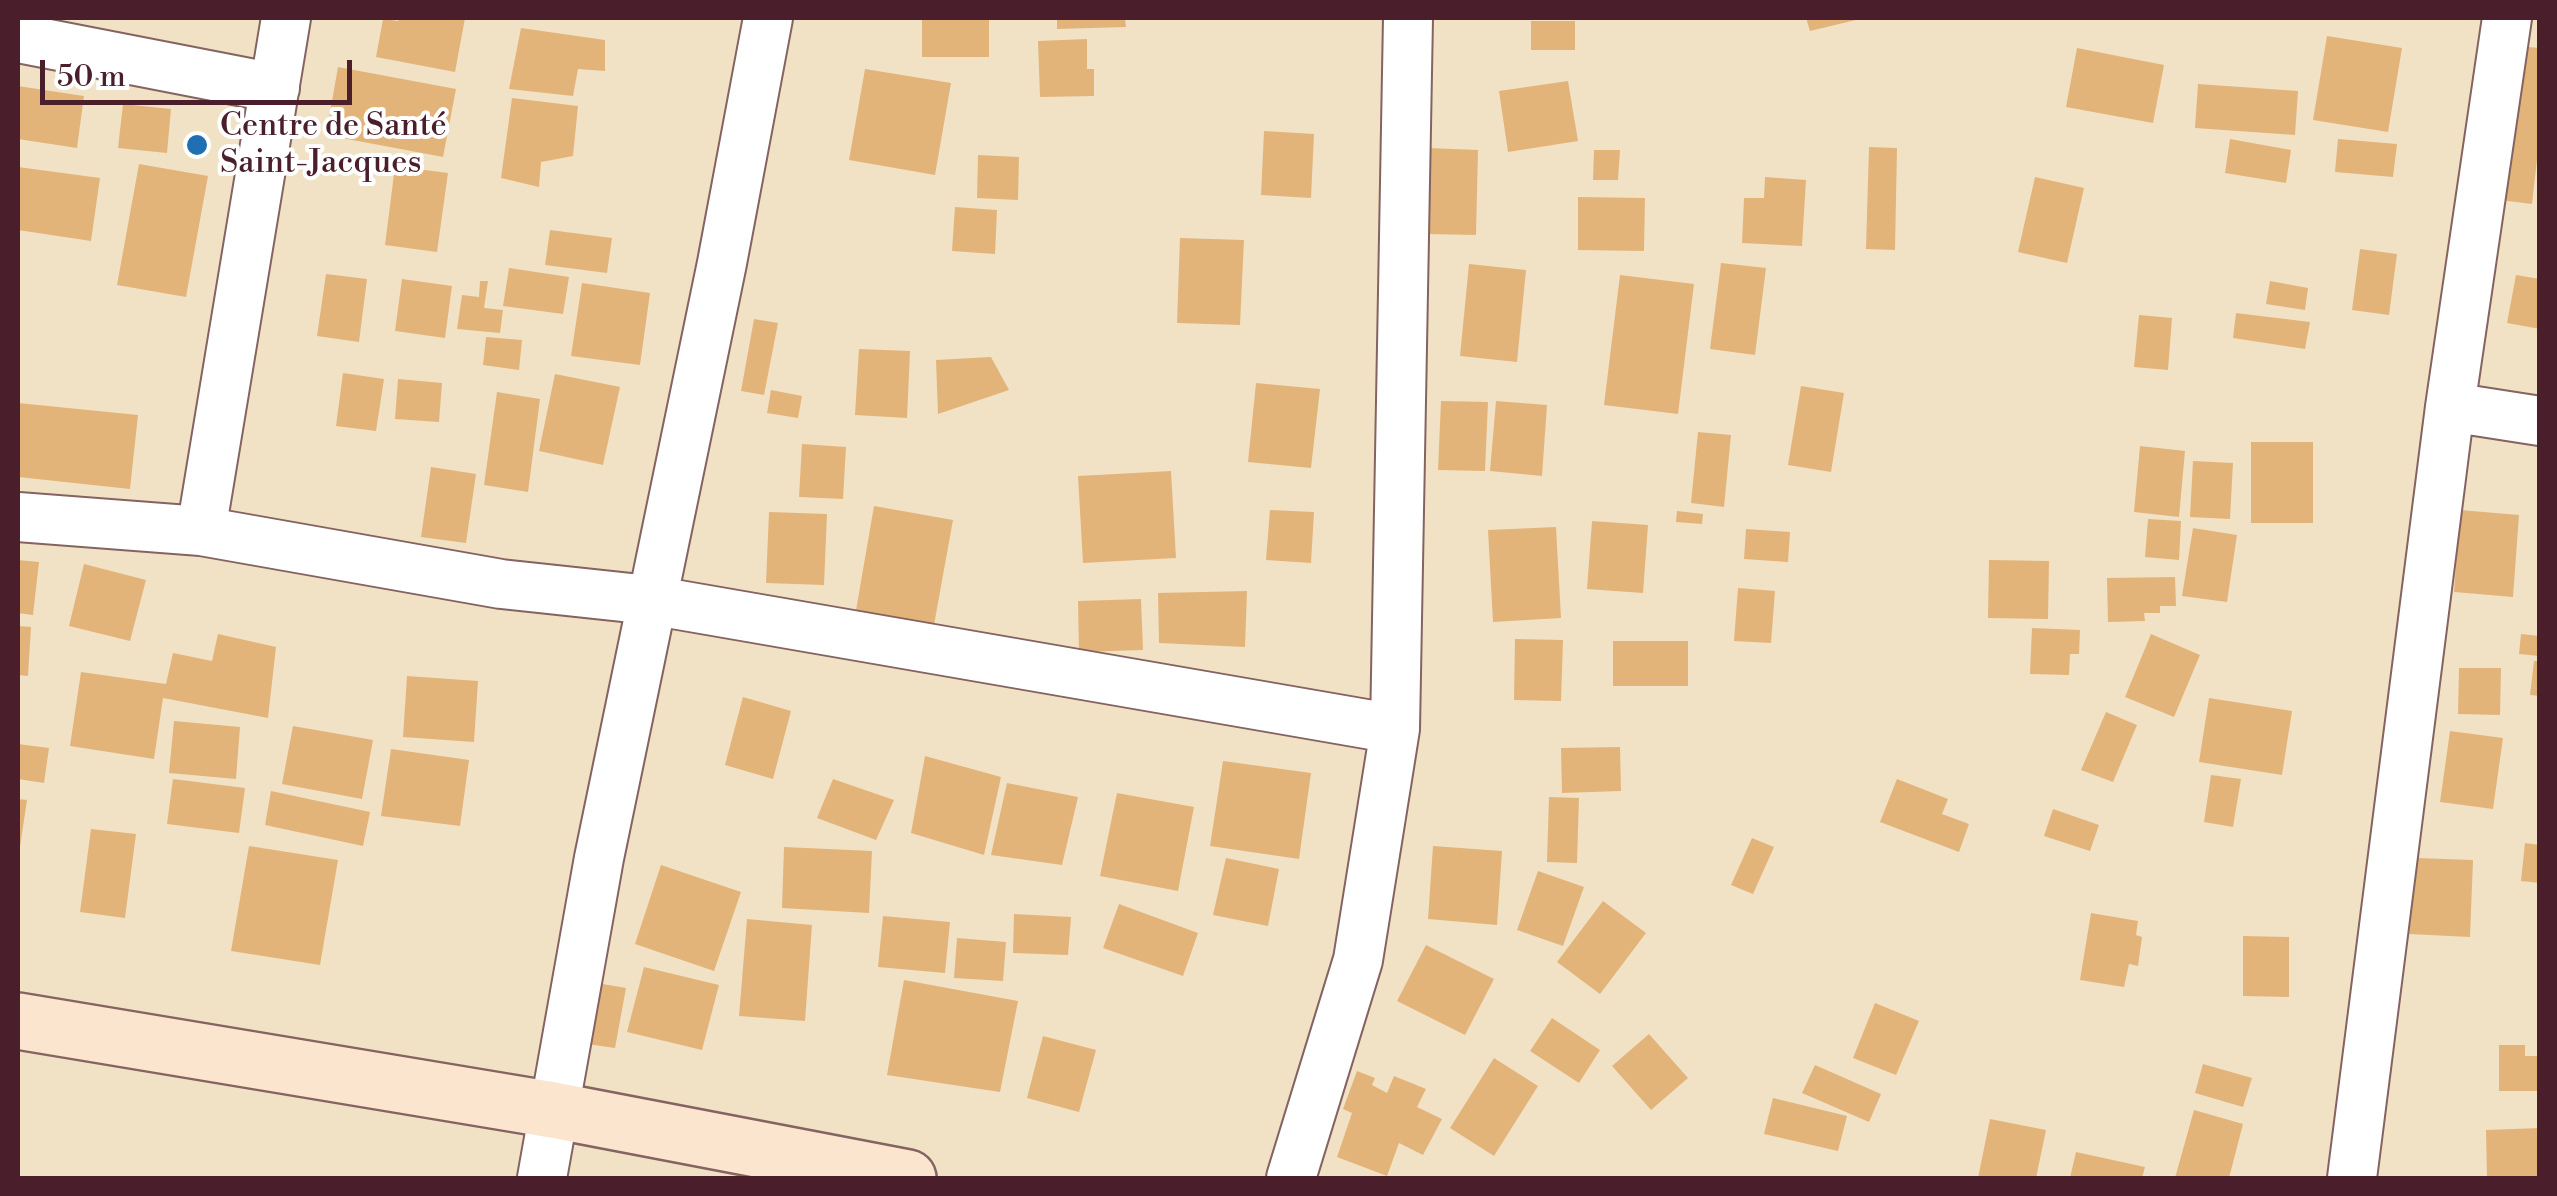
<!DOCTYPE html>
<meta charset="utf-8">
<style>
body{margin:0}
#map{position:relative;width:2557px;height:1196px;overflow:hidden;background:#f1e2c6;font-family:"Libre Bodoni",serif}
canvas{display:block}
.frame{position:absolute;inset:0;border:20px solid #4a1f2b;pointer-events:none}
.scale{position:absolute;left:40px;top:60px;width:312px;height:45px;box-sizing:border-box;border:5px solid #4a1f2b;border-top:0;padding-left:12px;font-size:30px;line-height:35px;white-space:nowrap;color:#4a1f2b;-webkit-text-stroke:8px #fff;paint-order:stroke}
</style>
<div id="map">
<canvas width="2557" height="1196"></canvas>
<div class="frame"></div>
<div class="scale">50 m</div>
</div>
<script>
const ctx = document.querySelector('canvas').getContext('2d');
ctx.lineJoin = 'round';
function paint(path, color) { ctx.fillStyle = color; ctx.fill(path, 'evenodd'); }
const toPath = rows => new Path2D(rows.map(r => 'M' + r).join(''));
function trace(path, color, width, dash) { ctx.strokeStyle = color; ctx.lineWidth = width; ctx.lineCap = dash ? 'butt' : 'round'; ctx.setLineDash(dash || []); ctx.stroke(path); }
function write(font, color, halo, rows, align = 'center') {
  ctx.font = font + ' "Libre Bodoni",serif'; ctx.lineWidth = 8; ctx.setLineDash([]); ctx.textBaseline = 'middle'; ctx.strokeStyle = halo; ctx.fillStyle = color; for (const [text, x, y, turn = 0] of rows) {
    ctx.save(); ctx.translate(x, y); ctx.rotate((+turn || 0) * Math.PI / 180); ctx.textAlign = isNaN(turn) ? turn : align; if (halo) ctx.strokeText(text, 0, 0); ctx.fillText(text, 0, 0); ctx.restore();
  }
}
paint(toPath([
 [399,18,465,18,455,72,376,57,383,19,398,21],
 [922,18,989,18,989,57,922,57],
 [1057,18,1125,18,1126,27,1057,29],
 [1806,18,1860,18,1860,19,1810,31],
 [1531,21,1575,21,1575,50,1531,50],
 [521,28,605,40,605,71,578,69,573,96,509,89],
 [2327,36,2402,48,2388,132,2313,120],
 [1087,39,1087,69,1094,69,1094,96,1040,97,1038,41],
 [2517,46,2540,48,2540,133,2532,204,2500,200],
 [2077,48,2164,65,2153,123,2066,107],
 [338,67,456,89,443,157,326,135],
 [865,69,951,83,935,175,849,160],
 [1568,81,1578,141,1508,152,1499,91],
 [2198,84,2298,91,2295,135,2195,128],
 [18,86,84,96,77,148,18,139],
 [512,98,578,106,573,156,541,162,539,187,501,178],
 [123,104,171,109,167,153,118,148],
 [1264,131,1314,134,1311,198,1261,195],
 [2230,139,2291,150,2286,183,2225,173],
 [2338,139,2397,144,2393,177,2335,172],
 [1869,147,1897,148,1895,250,1866,249],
 [1428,148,1478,150,1476,235,1426,234],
 [1594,150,1620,150,1618,180,1593,180],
 [978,155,1019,157,1018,200,977,198],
 [139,164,208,176,186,297,117,285],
 [395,166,448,173,437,252,385,245],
 [18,167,100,178,91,241,18,230],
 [1765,177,1806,180,1802,246,1742,243,1744,198,1764,198],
 [2035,177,2084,188,2067,263,2018,252],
 [1578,197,1645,198,1644,251,1578,250],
 [955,207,997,210,995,254,952,251],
 [550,230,612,238,607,273,545,265],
 [1180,238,1244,240,1240,325,1177,323],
 [2360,249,2397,254,2389,315,2352,310],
 [1721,263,1766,268,1755,355,1710,349],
 [1469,264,1526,270,1517,362,1460,356],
 [509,268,569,277,563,314,503,306],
 [326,274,367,279,359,342,317,336],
 [1620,275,1694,284,1678,414,1604,405],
 [2516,275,2540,279,2540,329,2507,323],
 [402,279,452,286,445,338,395,331],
 [480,281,488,281,484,308,503,310,500,333,457,329,462,295,479,297],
 [2270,281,2308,288,2305,310,2266,304],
 [582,283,650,293,640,365,571,356],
 [2236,313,2310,322,2305,349,2233,338],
 [2139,315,2172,318,2168,370,2134,367],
 [754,319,778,323,764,395,741,391],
 [486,337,522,340,519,370,483,365],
 [859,349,910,351,907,418,855,415],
 [991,357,1009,390,938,414,936,360],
 [343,373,384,379,376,431,336,426],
 [555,374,620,387,603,465,539,451],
 [398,379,442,383,439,422,395,419],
 [1256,383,1320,389,1311,468,1248,462],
 [1801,386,1844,393,1831,472,1788,465],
 [771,390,802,396,798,418,767,413],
 [497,392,540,399,528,492,484,485],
 [1441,401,1488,402,1485,471,1438,470],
 [1496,401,1547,405,1542,476,1490,471],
 [18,403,138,415,130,489,18,477],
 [1698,432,1731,435,1724,507,1691,503],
 [2251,442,2313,442,2313,523,2251,523],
 [802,444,846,447,843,499,799,497],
 [2140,446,2185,451,2179,517,2134,512],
 [2193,461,2233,463,2230,519,2190,517],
 [431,467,476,474,466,543,421,537],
 [1171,471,1176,558,1083,563,1078,476],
 [874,506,953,520,932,636,854,622],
 [1270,510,1314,512,1311,563,1266,560],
 [2460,510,2519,515,2513,597,2454,592],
 [1677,511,1703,514,1702,524,1676,522],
 [769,512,827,514,824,585,766,583],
 [2148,519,2181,521,2179,560,2145,557],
 [1592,521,1648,525,1643,593,1587,589],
 [1556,527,1561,618,1493,622,1488,530],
 [2193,528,2237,535,2227,602,2182,596],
 [1746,529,1790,532,1788,562,1744,559],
 [18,560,39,562,33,615,18,613],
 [1989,560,2049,561,2048,619,1988,618],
 [84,564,146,580,130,641,69,626],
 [2175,577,2176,606,2160,606,2160,613,2144,613,2145,621,2108,622,2107,578],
 [1738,588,1775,591,1771,643,1734,641],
 [1247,591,1245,647,1159,643,1158,593],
 [1141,599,1143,650,1079,652,1078,601],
 [18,626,31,627,28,676,18,675],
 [2032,628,2080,630,2079,654,2070,654,2069,675,2030,674],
 [218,634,276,647,268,718,163,698,154,759,70,746,81,672,166,684,173,653,212,661],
 [2151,634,2200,655,2174,717,2125,697],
 [2521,634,2540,636,2539,656,2519,654],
 [1515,639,1563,640,1561,701,1514,700],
 [1613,641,1688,641,1688,686,1613,686],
 [2534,661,2540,661,2540,696,2530,695],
 [2459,668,2501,668,2500,715,2458,714],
 [407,676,478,681,474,742,403,737],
 [743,697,791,711,773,779,725,765],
 [2209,698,2292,711,2282,775,2199,762],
 [2106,712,2137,725,2113,782,2081,770],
 [174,721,240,727,236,779,169,773],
 [293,726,373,740,362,799,282,784],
 [2450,731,2503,738,2493,809,2440,802],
 [18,744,49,748,44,783,18,779],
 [1620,747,1621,791,1562,793,1561,748],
 [391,749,469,760,460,826,381,816],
 [925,756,1001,777,984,855,911,833],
 [1223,761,1311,773,1299,859,1210,846],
 [2211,775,2241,779,2233,827,2204,822],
 [173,779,245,788,239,833,167,824],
 [833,779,894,800,876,840,817,818],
 [1897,779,1948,799,1942,814,1969,824,1959,852,1880,822],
 [1007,783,1078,797,1062,865,991,855],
 [271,791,370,812,363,846,265,825],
 [1117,793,1194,807,1178,891,1100,876],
 [1549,797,1579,798,1577,863,1547,862],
 [18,799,27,800,20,847,18,847],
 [2053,809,2099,825,2090,851,2044,836],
 [91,829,136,834,125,918,80,912],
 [1752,838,1774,847,1753,894,1731,885],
 [2525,843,2540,845,2540,883,2521,881],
 [249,846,338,860,320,965,231,951],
 [1433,846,1502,851,1497,925,1428,919],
 [784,847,872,851,869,913,782,908],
 [1226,858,1279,869,1268,926,1213,915],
 [2417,858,2473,860,2470,937,2409,934],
 [661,865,741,892,714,971,635,944],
 [1538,871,1584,887,1563,946,1517,930],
 [1603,901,1646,933,1600,994,1557,962],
 [1119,904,1198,933,1183,976,1103,948],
 [2091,913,2138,921,2136,935,2142,937,2138,966,2129,964,2124,987,2080,980],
 [1014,914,1071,917,1068,955,1013,953],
 [883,916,950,922,945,973,878,967],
 [747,919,812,925,805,1021,739,1016],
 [2243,936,2289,937,2289,997,2243,996],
 [957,938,1006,942,1003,981,954,978],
 [1426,945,1494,979,1465,1035,1397,1001],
 [644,967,719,985,702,1050,627,1032],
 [904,980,1018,1001,1000,1092,887,1075],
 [597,983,626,988,615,1048,587,1044],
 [1875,1003,1919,1021,1896,1075,1853,1058],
 [1552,1018,1600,1050,1579,1083,1530,1051],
 [1649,1034,1688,1078,1651,1110,1612,1066],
 [1043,1036,1096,1050,1079,1112,1027,1098],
 [2499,1045,2525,1045,2525,1056,2540,1056,2540,1091,2499,1091],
 [1494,1058,1538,1086,1494,1156,1450,1128],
 [2203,1064,2252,1078,2243,1107,2195,1093],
 [1815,1065,1881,1094,1869,1122,1802,1093],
 [1357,1071,1375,1078,1372,1085,1387,1093,1394,1076,1426,1089,1417,1107,1442,1119,1423,1155,1399,1143,1387,1176,1337,1157,1352,1113,1343,1109],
 [1773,1098,1847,1116,1838,1151,1764,1134],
 [2194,1110,2243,1124,2229,1178,2175,1178],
 [1990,1119,2046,1130,2036,1178,1978,1178],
 [2540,1128,2540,1178,2487,1178,2486,1130],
 [2076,1152,2145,1167,2142,1178,2070,1178]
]), '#e3b47a');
const street = toPath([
 [18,38,275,88],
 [2450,407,2540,421],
 [18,517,201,531,501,584,650,600,1395,729],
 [201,531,286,18],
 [542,1178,599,858,722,263,768,18],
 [1291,1178,1358,960,1395,729,1408,18],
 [2352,1178,2450,407,2507,18]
]);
const secondary = toPath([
 [18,1021,553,1110,908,1178]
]);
trace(street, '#846361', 52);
trace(secondary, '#846361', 60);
trace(street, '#fff', 48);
trace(secondary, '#fbe5cf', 55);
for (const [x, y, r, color] of [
 [197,145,12,"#1f6fb2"]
]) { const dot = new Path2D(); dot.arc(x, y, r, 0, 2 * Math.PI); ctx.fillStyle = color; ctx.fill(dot); trace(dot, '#fff', 4); }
write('32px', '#4a1f2b', '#fff', [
 ["Centre de Santé",220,127],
 ["Saint-Jacques",220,164]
], 'left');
</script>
